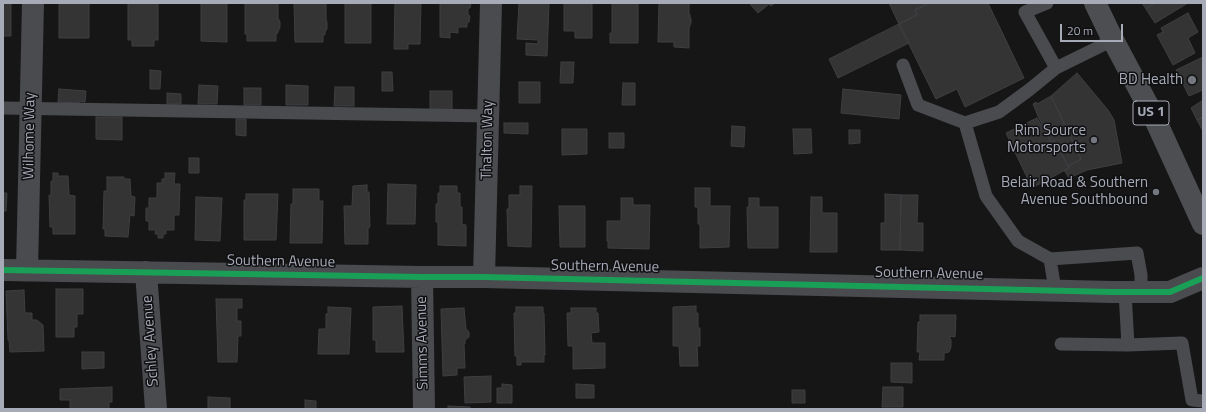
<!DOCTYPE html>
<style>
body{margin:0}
#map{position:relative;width:1206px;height:412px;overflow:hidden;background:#161616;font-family:"Titillium Web",sans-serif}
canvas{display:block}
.frame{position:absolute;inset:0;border:4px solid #a7abb7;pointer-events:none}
.scale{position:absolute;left:1060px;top:24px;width:63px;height:18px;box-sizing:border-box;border:2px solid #a7abb7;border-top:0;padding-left:5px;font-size:12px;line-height:14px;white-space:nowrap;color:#a7abb7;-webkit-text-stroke:3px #101012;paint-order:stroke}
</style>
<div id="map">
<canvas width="1206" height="412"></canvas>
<div class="frame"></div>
<div class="scale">20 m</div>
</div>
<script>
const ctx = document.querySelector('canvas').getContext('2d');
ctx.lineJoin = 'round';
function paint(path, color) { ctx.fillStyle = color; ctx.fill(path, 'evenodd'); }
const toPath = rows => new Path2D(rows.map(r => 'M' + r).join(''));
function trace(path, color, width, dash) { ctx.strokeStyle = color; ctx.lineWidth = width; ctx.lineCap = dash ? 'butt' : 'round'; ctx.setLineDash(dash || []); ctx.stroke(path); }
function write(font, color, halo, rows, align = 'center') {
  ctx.font = font + ' "Titillium Web",sans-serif'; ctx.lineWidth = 3; ctx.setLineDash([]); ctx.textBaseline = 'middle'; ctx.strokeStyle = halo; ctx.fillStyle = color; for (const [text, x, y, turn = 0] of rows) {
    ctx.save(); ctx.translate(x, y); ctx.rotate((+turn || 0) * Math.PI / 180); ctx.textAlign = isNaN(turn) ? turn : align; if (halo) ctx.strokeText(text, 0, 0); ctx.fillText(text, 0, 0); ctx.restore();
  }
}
const building = toPath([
 [3,3,11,3,11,36,3,36,3,3],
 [59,3,89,3,89,38,59,38,59,3],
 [128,3,158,3,158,40,154,40,154,46,132,46,132,40,128,40,128,3],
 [201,3,227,3,227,42,201,41,201,3],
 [245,3,278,3,278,18,280,22,280,27,277,34,276,34,276,41,247,41,247,34,245,34,245,3],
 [294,3,326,3,326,19,327,22,327,29,325,32,325,35,323,35,323,42,295,42,294,3],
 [345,3,371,3,371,43,345,43,345,3],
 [395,3,421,3,420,44,408,44,408,49,394,49,395,3],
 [440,3,471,3,470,8,468,8,468,15,470,16,469,22,467,23,467,27,458,27,458,33,450,32,450,38,440,37,440,3],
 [519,3,549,3,547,56,526,55,526,43,538,44,538,40,517,39,519,3],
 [564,3,592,3,592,38,575,38,575,31,564,31,564,3],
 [612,3,638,3,638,43,610,43,610,33,612,33,612,3],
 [659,3,689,3,689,15,690,14,690,18,691,18,691,23,689,28,689,48,674,47,674,42,658,42,659,3],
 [751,3,775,3,771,6,769,4,758,13,750,4,751,3],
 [889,3,929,3,915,10,917,15,899,24,889,3],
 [929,3,988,3,1024,78,965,107,957,89,936,99,899,24,917,15,915,10,929,3],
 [1142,3,1155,3,1146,9,1142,3],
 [1155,3,1188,3,1155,23,1146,9,1155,3],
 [1188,13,1198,32,1188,38,1195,53,1173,65,1157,35,1163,32,1161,28,1188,13],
 [899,24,909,43,838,78,829,59,899,24],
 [1203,57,1203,90,1189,96,1176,70,1203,57],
 [561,62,574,62,573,83,560,83,561,62],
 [150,70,161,71,160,89,150,89,150,70],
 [382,72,392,72,393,91,382,91,382,72],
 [1077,73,1108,110,1114,120,1122,163,1087,170,1069,178,1064,170,1069,168,1068,166,1081,159,1051,96,1077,73],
 [519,82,540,82,540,103,519,103,519,82],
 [623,83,635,83,635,105,622,105,623,83],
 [199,85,218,86,217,104,198,104,199,85],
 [286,85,308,86,308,105,286,105,286,85],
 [335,87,354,87,354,106,334,106,335,87],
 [244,88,261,88,261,105,244,105,244,88],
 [59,89,86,91,85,102,79,101,79,103,58,102,59,89],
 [843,89,901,95,899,119,841,113,843,89],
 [430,91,452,91,452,110,430,110,430,91],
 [167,93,181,94,181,104,167,104,167,93],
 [1051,96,1081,159,1068,166,1054,140,1051,142,1038,116,1033,104,1036,102,1037,104,1051,96],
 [1203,100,1203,117,1197,120,1191,108,1203,100],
 [96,117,122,117,122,140,96,139,96,117],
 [1203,117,1203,131,1197,120,1203,117],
 [1037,118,1051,142,1054,140,1069,168,1032,188,1006,133,1037,118],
 [236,119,246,119,246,136,236,135,236,119],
 [504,123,528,123,528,134,504,133,504,123],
 [732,126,745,127,744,147,731,146,732,126],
 [562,129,587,129,587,154,562,155,562,129],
 [793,129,811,129,812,153,794,154,793,129],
 [849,130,860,130,860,143,849,144,849,130],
 [609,133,624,133,624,148,609,148,609,133],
 [189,158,199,158,199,173,189,173,189,158],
 [53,173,58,173,58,176,68,176,69,195,75,196,75,234,53,234,53,227,50,227,49,195,51,195,51,181,53,181,53,173],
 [165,173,175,173,174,184,180,184,179,215,174,215,174,230,166,230,166,234,163,234,163,238,158,238,158,234,155,234,156,230,149,230,149,221,146,221,146,208,149,208,149,198,157,198,157,183,162,183,162,179,165,179,165,173],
 [107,177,124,177,124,179,130,179,131,196,135,197,134,216,130,215,128,237,105,236,105,229,103,229,104,191,107,191,107,177],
 [388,184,416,185,415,224,387,224,388,184],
 [367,185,367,192,369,192,370,227,368,228,368,244,345,244,344,206,352,206,353,186,367,185],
 [440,186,457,186,457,193,460,193,460,207,462,207,462,224,466,225,466,246,438,245,438,222,436,222,436,204,438,204,438,193,440,193,440,186],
 [520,186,532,186,531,247,508,246,507,209,509,209,509,195,520,195,520,186],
 [695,188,710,188,710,206,730,206,729,247,700,248,700,224,698,224,698,207,695,207,695,188],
 [293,189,319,189,319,201,323,201,322,243,290,243,291,204,293,204,293,189],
 [3,193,7,193,6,211,3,211,3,193],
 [246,194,278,194,276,240,244,240,244,200,246,200,246,194],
 [885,194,901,195,900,250,881,250,881,223,885,223,885,194],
 [901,195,918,195,917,223,923,223,923,251,900,250,901,195],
 [196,197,222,198,220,241,195,240,196,197],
 [811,197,822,197,822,213,837,213,837,252,810,252,811,197],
 [621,198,633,198,633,205,650,205,649,249,608,248,608,241,607,241,607,221,621,221,621,198],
 [749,198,759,198,759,207,778,207,778,248,748,248,747,207,749,207,749,198],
 [559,206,585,206,585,247,560,247,559,206],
 [56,289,83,289,83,314,77,314,77,327,74,327,74,337,56,337,56,289],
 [24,290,25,313,32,313,32,320,37,320,43,325,44,351,10,352,9,340,8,340,6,291,24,290],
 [216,299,242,299,242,308,237,308,237,321,241,321,241,336,238,336,237,362,218,362,216,299],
 [402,306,404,352,376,352,376,340,373,340,373,307,402,306],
 [696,306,696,313,698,313,698,328,700,328,700,346,697,346,698,366,680,366,679,346,673,346,673,307,696,306],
 [328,307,351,308,349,354,318,354,319,329,326,329,326,314,328,314,328,307],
 [516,307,543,307,543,313,544,313,545,355,544,355,544,362,521,362,521,365,517,365,517,356,515,356,514,313,516,313,516,307],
 [464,308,466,329,469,332,469,337,465,340,465,344,464,344,465,368,457,368,457,375,443,376,441,309,464,308],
 [571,308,596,308,596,313,598,313,599,332,591,333,592,343,605,343,605,368,573,369,573,346,568,346,567,313,571,313,571,308],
 [920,315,956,315,955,337,949,336,951,340,951,347,949,352,944,353,944,360,919,360,920,352,917,352,918,322,920,322,920,315],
 [82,352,104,352,104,368,82,369,82,352],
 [891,363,912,363,912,383,891,382,891,363],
 [491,376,491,402,465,403,464,377,491,376],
 [502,384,512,385,512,403,497,403,497,388,502,388,502,384],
 [576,384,594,385,594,398,576,398,576,384],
 [112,387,112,402,109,402,109,409,70,409,70,400,60,400,60,389,112,387],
 [883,387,903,387,903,407,882,407,883,387],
 [792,390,805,390,805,403,792,403,792,390],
 [208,397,230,398,230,409,208,409,208,397],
 [305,400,316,401,316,409,305,409,305,400],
 [448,406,470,407,470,409,448,409,448,406]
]);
paint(building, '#343435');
trace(building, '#3e3f42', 1);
trace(toPath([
 [1047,3,1025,12,1056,68,1113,40],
 [903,65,918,105,965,123,999,112,1029,90,1056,68],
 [3,108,488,116],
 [965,123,986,196,1018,241,1050,259,1137,253,1141,275,1141,292],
 [1050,259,1055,290],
 [1125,292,1128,345,1182,343,1192,400,1203,401],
 [1061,344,1128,345]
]), '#4a4b4f', 13);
trace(toPath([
 [3,270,422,277,484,277,1112,292,1170,292,1203,278],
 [27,270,33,3],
 [146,272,156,409],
 [422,277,424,409],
 [484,277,491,3]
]), '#4a4b4f', 22);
trace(toPath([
 [1095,3,1113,40,1154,117,1203,224]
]), '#4c4e51', 22);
trace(toPath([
 [3,270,422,277,484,277,1112,292,1170,292,1203,278]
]), '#1a9f57', 6);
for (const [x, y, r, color] of [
 [1192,80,5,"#74777f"],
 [1094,140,4,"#74777f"],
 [1156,192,4,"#74777f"]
]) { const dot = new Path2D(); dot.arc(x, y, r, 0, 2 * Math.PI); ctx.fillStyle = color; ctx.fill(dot); trace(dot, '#101012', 1.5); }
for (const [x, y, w] of [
 [1151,113,36]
]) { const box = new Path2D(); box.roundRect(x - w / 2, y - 12, w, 24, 3); ctx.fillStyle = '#101012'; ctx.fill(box); trace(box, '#a7abb7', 1); }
write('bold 14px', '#a7abb7', null, [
 ["US 1",1151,113]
]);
write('15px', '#a7abb7', '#101012', [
 ["BD Health",1183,80],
 ["Rim Source",1086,131],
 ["Motorsports",1086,148],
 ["Belair Road & Southern",1148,183],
 ["Avenue Southbound",1148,200]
], 'right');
write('15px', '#a7abb7', '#101012', [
 ["Wilhome Way",30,136,-89],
 ["Thalton Way",488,140,-89],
 ["Southern Avenue",281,262,1],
 ["Southern Avenue",605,267,1],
 ["Southern Avenue",929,274,1],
 ["Schley Avenue",151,341,-94],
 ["Simms Avenue",423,343,-91]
]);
</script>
